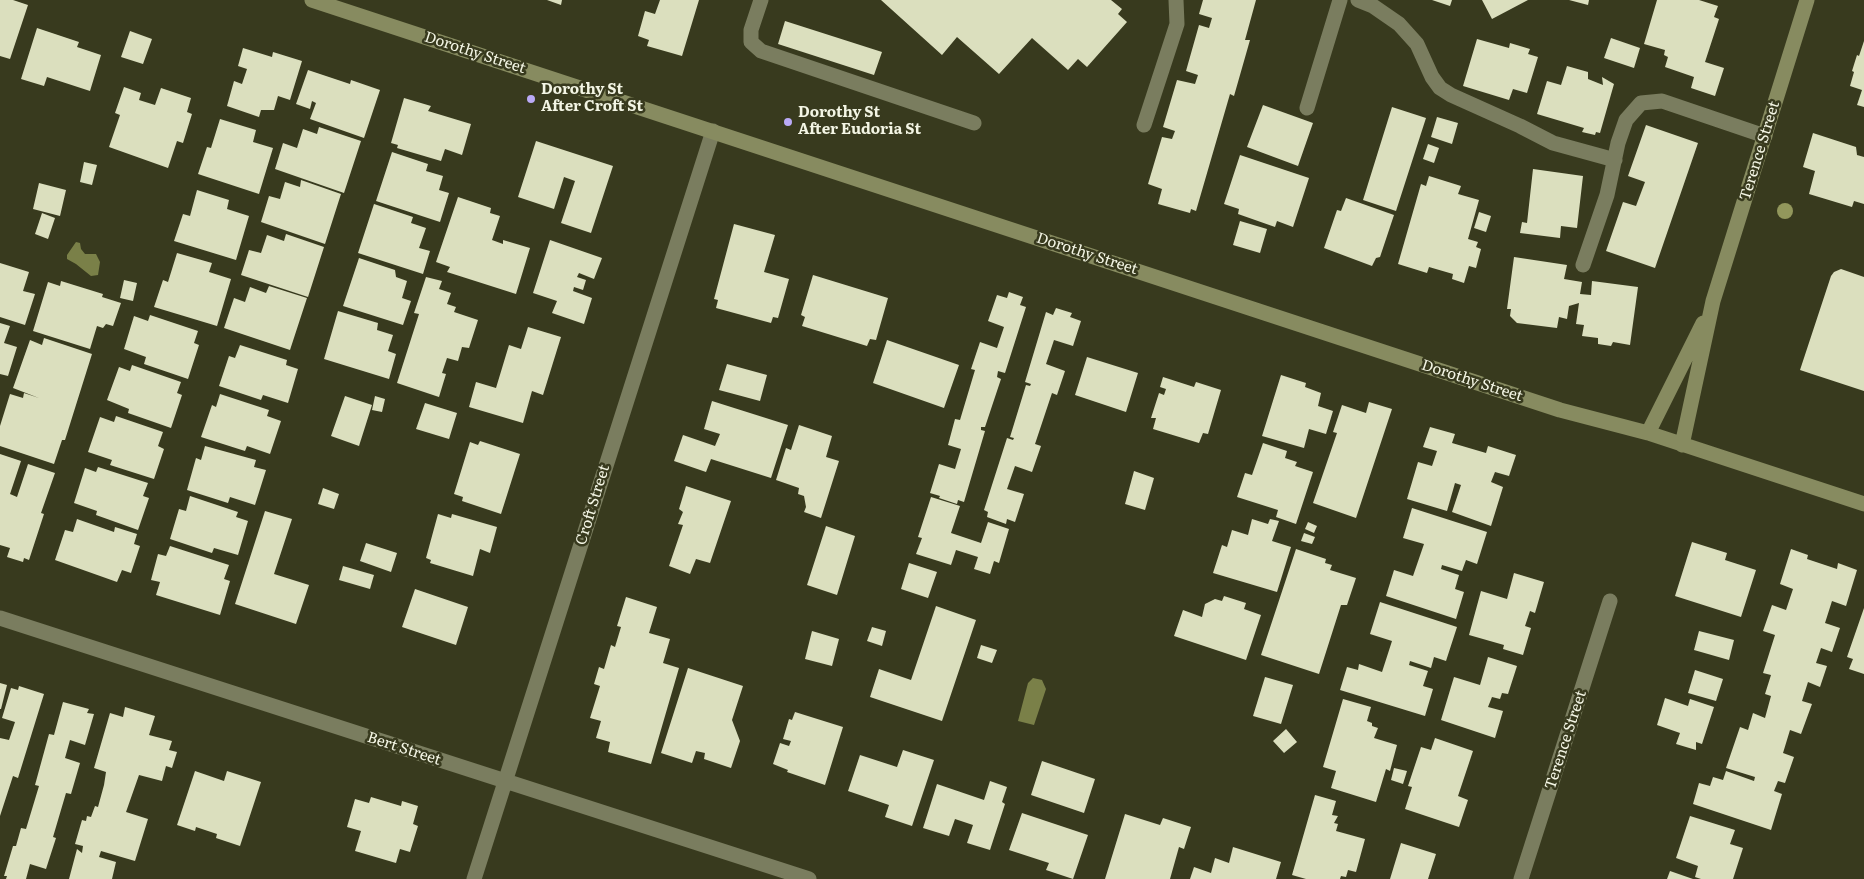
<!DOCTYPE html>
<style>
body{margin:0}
canvas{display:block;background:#383a1e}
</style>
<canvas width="1864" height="879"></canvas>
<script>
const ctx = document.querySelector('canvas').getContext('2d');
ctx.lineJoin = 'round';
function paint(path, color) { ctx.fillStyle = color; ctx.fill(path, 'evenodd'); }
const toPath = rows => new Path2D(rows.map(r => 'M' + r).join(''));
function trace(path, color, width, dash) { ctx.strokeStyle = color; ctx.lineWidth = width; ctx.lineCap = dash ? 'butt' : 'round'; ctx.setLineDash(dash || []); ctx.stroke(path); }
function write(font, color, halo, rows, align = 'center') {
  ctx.font = font + ' Literata,serif'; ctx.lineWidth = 5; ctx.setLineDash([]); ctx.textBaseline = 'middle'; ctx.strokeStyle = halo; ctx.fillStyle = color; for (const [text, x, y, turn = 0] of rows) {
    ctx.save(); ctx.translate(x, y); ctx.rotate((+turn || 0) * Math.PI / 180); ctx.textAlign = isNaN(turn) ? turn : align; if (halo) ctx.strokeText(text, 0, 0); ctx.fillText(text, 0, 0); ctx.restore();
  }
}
paint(toPath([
 [76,242,80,243,81,249,85,254,96,254,100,262,98,275,91,276,76,264,67,259,67,255],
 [1033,678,1042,680,1046,689,1034,725,1018,721,1028,683]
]), '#7a8048');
paint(toPath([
 [0,0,13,0,28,5,10,59,0,56],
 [547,0,562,0,561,5],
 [660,0,699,0,682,56,647,46,649,40,638,36,645,11,655,14],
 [881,0,1111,0,1122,9,1118,14,1127,22,1087,67,1078,59,1068,70,1032,38,999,74,957,37,942,55],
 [1203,0,1256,0,1245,40,1250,40,1234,96,1230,94,1196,211,1191,209,1190,213,1158,204,1162,189,1148,184,1162,137,1172,139,1175,131,1163,127,1177,80,1195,84,1198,75,1186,71,1199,25,1209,28,1212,18,1199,14],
 [1432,0,1452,0,1450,6],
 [1482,0,1528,0,1492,19],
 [1569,0,1589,0,1588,5],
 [1657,0,1699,0,1718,6,1714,17,1719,19,1705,62,1724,68,1715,96,1691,88,1694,77,1665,67,1668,57,1664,55,1665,50,1644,44],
 [785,21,882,52,874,75,778,44],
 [37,28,79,42,77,47,101,55,90,91,47,77,44,86,21,79],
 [130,31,152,39,143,64,121,57],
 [1611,38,1640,48,1634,68,1604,58],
 [1477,39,1509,48,1510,43,1530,49,1528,54,1538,57,1527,93,1513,89,1509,100,1463,86],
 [1864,41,1864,107,1857,105,1862,90,1850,86,1854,72,1852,71,1857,55,1859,56],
 [243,48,272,57,273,52,302,61,290,100,278,96,274,110,261,110,259,117,227,106,234,81,242,84,247,69,238,66],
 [1567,66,1588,72,1588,79,1603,85,1602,77,1614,84,1600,133,1596,132,1595,135,1582,132,1584,128,1537,114,1547,81,1561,85],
 [308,70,350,84,351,80,380,90,364,138,310,119,316,103,312,101,310,109,296,104],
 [124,87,141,93,139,100,155,105,161,88,191,98,187,112,192,114,183,143,177,141,168,168,109,147,120,115,115,113],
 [404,98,431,106,428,111,471,124,462,155,445,149,441,161,397,148,398,145,391,143],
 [1263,105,1313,123,1298,166,1247,147],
 [1392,107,1426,118,1396,211,1363,200],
 [1437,117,1458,123,1452,144,1431,137],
 [220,119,256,130,253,142,273,148,259,194,198,174,207,147,211,148],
 [1646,125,1698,143,1655,268,1606,251,1623,202,1636,206,1645,182,1628,176],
 [319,127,361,141,344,193,275,169,283,143,297,148,303,129,317,134],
 [1813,133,1856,147,1857,155,1864,157,1864,204,1854,201,1852,207,1809,194,1815,171,1803,167],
 [536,141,613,166,591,233,561,223,575,181,564,177,554,209,518,197],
 [1428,144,1439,148,1434,163,1423,159],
 [392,152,428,164,426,171,443,176,439,190,449,193,440,222,376,201],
 [1240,155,1309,178,1293,227,1277,221,1275,227,1238,214,1239,209,1224,204],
 [84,162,97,165,92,185,80,182],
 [1533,169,1583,176,1577,228,1561,226,1560,238,1520,233,1522,222,1527,223],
 [1429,176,1461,186,1458,194,1479,200,1468,239,1478,242,1476,247,1481,249,1476,268,1469,266,1464,283,1452,279,1453,274,1429,267,1427,273,1398,264,1421,184,1426,186],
 [301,180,341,194,325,244,261,222,269,196,280,199,285,182,300,187],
 [39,183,66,190,60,216,33,209],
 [197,190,229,200,227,209,249,216,236,260,174,241,183,214,190,216],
 [458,197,491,208,490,213,500,216,492,240,503,244,503,240,530,248,516,294,447,272,450,267,436,262],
 [1346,198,1394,215,1380,257,1376,258,1372,266,1324,248,1337,210,1341,211],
 [374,204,413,217,411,223,426,228,419,248,430,251,423,274,358,253],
 [1479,212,1491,216,1486,232,1474,228],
 [42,213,55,218,48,239,35,234],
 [1240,221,1267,229,1260,253,1233,245],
 [734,224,775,235,764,272,789,279,778,318,773,317,771,323,716,308,718,300,714,299],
 [286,234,324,247,308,297,241,275,249,250,261,253,267,235,284,241],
 [550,240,602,258,594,279,579,273,577,277,586,280,583,290,574,287,573,291,592,298,584,324,552,313,557,301,533,293],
 [177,253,212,263,209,272,231,279,217,326,154,307,163,280,168,282],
 [1514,257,1567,265,1564,279,1582,282,1580,294,1591,295,1592,281,1638,287,1630,345,1613,342,1611,346,1598,344,1598,338,1582,336,1584,325,1576,324,1579,303,1569,306,1567,319,1559,317,1557,328,1517,323,1510,316,1511,309,1507,309],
 [359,258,395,270,396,277,407,281,402,298,411,301,403,325,343,306],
 [0,263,29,272,23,291,35,294,25,325,0,317],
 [1841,269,1864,277,1864,391,1800,370,1831,276,1834,272],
 [813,275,888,298,876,340,870,339,867,346,802,326,805,317,801,315],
 [426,277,442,281,439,289,451,293,447,304,456,307,454,312,478,320,469,348,462,347,458,361,447,358,442,373,446,374,439,397,397,383,419,314,414,313],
 [124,280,137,283,133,301,120,298],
 [61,281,103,294,102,297,121,303,113,326,106,324,103,328,97,326,90,349,33,331,48,282,60,286],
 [269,286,307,298,290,350,224,328,234,298,245,302,250,287,266,293],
 [1009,292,1023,297,1020,305,1026,307,1005,373,998,371,997,377,1001,379,985,427,981,427,981,430,985,431,964,502,958,500,957,504,939,498,940,496,930,493,939,464,955,469,961,449,948,445,955,419,960,420,975,370,971,369,980,342,997,348,1004,327,988,321,997,295,1007,298],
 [1056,308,1072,313,1070,317,1081,321,1073,346,1054,340,1046,364,1065,371,1057,395,1052,393,1035,444,1041,446,1032,472,1015,466,1007,489,1024,494,1015,522,1007,519,1006,524,987,517,988,512,984,510,1007,438,1013,440,1014,438,1010,437,1026,385,1030,386,1031,384,1025,382,1046,312,1053,315],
 [338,311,378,323,377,330,393,335,388,351,396,354,389,379,324,359],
 [150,315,198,331,194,343,199,345,188,379,144,364,146,357,124,349,134,316,148,321],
 [0,323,10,326,4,343,17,347,8,376,0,374],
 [528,327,561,337,543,395,532,391,523,423,469,407,476,382,496,388,509,345,521,349],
 [44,338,92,354,65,440,62,440,54,464,0,446,0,426,10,394,23,398,24,393,39,398,13,388,30,340,42,345],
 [887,340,959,365,944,408,873,383],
 [240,345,287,360,286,365,298,369,288,403,263,395,261,400,219,386,229,356,235,358],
 [1087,357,1138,373,1126,412,1075,395],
 [727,364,767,375,760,401,719,390],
 [132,365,181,382,177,393,182,395,171,428,128,413,129,409,107,400,119,367,130,371],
 [1281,375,1306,383,1305,387,1321,393,1318,406,1333,411,1326,434,1309,429,1304,448,1262,436],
 [1163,377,1194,387,1196,382,1221,390,1208,434,1203,433,1199,443,1153,429,1156,418,1151,418,1159,393,1164,395,1166,389,1160,387],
 [220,394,269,410,267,416,281,421,270,454,247,446,245,451,201,437,212,405,216,407],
 [345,396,372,405,359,446,331,436],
 [375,396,385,399,382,412,372,410],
 [712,401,788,425,771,478,711,459,706,472,674,461,683,435,715,446,720,434,704,429],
 [1369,402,1392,409,1356,518,1313,503,1337,433,1333,432,1342,405,1366,413],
 [425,403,457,413,449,439,416,429],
 [116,416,163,432,158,446,164,449,154,479,110,465,112,460,88,452,100,417,114,422],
 [799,425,832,436,826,457,839,461,821,518,804,512,806,507,804,496,798,494,799,488,776,480,786,448,791,450],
 [1430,427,1455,434,1452,443,1486,453,1488,446,1516,455,1509,476,1495,472,1491,482,1503,487,1491,526,1452,512,1461,485,1455,483,1447,511,1407,499,1418,462,1432,466,1437,451,1423,447],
 [480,441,520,454,501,514,462,501,463,497,454,494,470,442,478,445],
 [1263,443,1287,451,1285,458,1297,462,1295,466,1313,472,1296,524,1276,517,1278,510,1237,497,1245,473,1252,475],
 [205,446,256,460,254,467,266,470,255,505,230,497,228,503,187,490,196,458,201,460],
 [0,454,21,461,10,494,17,497,28,464,55,473,41,513,44,514,29,560,24,558,23,562,7,557,10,548,0,545],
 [98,467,148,483,143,496,149,498,138,530,96,515,97,511,74,503,85,468,96,472],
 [1134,471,1154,478,1145,510,1125,504],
 [686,486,731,501,710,563,696,559,690,574,669,566,683,525,678,524,683,512,679,509],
 [323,488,339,494,334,509,318,504],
 [190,496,238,512,236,517,248,521,238,555,214,548,212,553,170,539,179,509,186,511],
 [931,497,960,506,951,533,981,543,988,522,1009,529,999,563,994,561,990,574,974,569,978,557,956,550,951,565,916,554,922,538,918,537],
 [1412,508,1487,532,1477,564,1466,560,1462,571,1442,565,1441,569,1459,575,1455,589,1464,592,1456,619,1386,596,1394,570,1413,576,1424,544,1403,538],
 [265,511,292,519,274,574,309,585,296,624,235,604],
 [438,514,451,518,452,514,497,527,490,553,480,549,473,576,430,563,431,560,426,558],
 [77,519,114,532,115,527,137,534,134,544,140,546,131,573,122,570,117,582,55,560,65,530,73,532],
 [1252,519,1268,524,1270,519,1279,521,1272,541,1291,547,1277,592,1213,573,1222,545,1227,547,1232,530,1248,535],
 [1308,522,1317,526,1314,533,1305,529],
 [826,526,855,536,837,595,807,585],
 [1304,533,1315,537,1312,544,1301,541],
 [1692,542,1727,553,1725,560,1756,570,1741,617,1675,596],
 [366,543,397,553,391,572,360,561],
 [170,546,229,565,224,579,230,581,220,615,156,595,160,582,151,580,158,554,166,556],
 [1296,549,1326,559,1325,563,1332,565,1330,570,1356,578,1347,605,1341,605,1319,674,1261,655],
 [1791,549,1808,555,1807,559,1837,569,1838,563,1857,570,1846,606,1832,601,1825,623,1840,628,1832,652,1821,648,1816,663,1827,666,1820,687,1808,682,1802,701,1812,704,1801,734,1790,730,1783,753,1794,757,1785,783,1778,781,1774,791,1782,794,1771,830,1693,804,1699,783,1710,786,1713,777,1723,780,1726,771,1754,781,1755,777,1726,768,1740,727,1748,730,1753,713,1765,718,1771,696,1765,694,1771,675,1763,673,1775,635,1763,631,1772,605,1786,610,1793,589,1780,584],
 [909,563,937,572,928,598,901,589],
 [343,566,374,575,370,589,339,580],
 [1514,573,1544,582,1535,613,1530,611,1525,626,1531,628,1523,655,1503,649,1504,645,1469,635,1481,591,1507,599],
 [415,589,468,607,456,645,402,627],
 [1224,596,1246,603,1244,609,1261,615,1246,660,1174,636,1183,610,1202,617,1205,604,1215,599,1222,601],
 [626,597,657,607,649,633,670,639,663,663,679,668,651,764,608,752,610,742,596,738,601,721,590,718,600,686,594,684,599,667,604,669,611,645,615,647,621,627,617,626],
 [1380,602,1457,627,1446,661,1434,657,1431,668,1410,661,1409,665,1428,671,1423,686,1433,689,1425,716,1340,690,1347,667,1358,670,1359,664,1382,672,1392,641,1370,634],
 [936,606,976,620,942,721,870,697,879,669,911,680],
 [1864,608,1864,674,1849,669,1853,659,1847,657],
 [872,627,886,631,882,646,867,641],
 [812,631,839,639,832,666,805,659],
 [1699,631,1734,640,1729,660,1694,650],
 [981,645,997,650,992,663,977,658],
 [1488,657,1517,666,1508,694,1502,693,1500,699,1492,697,1488,707,1503,711,1495,738,1441,720,1454,677,1480,685],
 [688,668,743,686,732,720,740,741,731,768,704,759,705,753,696,751,692,763,661,753],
 [1695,670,1723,679,1716,701,1688,693],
 [1265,677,1293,685,1281,724,1253,716],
 [0,683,7,685,1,709,0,709],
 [19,686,44,694,18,778,13,776,0,816,0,738,9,740,15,722,2,718,11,688,18,690],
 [1665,698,1688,706,1690,699,1714,707,1702,744,1696,742,1696,750,1676,744,1680,733,1657,725],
 [1343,699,1371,707,1367,721,1372,723,1372,726,1378,728,1374,738,1397,745,1390,771,1386,769,1376,802,1331,788,1336,771,1323,767],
 [63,702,89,709,87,713,94,714,85,745,70,740,65,758,80,763,71,794,66,793,53,837,56,838,46,869,30,864,26,879,6,879,7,876,4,876,13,846,16,846,21,828,26,829,39,786,35,785,49,734,54,735],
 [125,707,155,716,149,735,172,741,169,750,177,752,172,768,166,766,162,781,139,775,126,812,148,819,135,861,101,851,99,857,116,862,112,879,69,879,77,849,82,853,83,846,75,844,82,820,86,821,87,816,91,817,95,806,98,807,104,785,106,772,94,768,110,713,123,717],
 [795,712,843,727,825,785,787,772,788,770,773,764,780,743,789,746,791,741,783,739,789,719,792,720],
 [1286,729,1297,742,1284,753,1273,741],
 [1435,738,1473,751,1458,796,1468,800,1459,827,1405,809,1412,787,1408,786,1421,747,1431,750],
 [903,750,934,760,912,826,885,817,889,805,848,791,860,755,897,767],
 [1042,761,1095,779,1084,813,1031,795],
 [1394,768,1407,771,1403,784,1391,780],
 [195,771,224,781,227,771,261,782,240,846,216,838,217,834,196,827,195,831,177,825],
 [990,781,1007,787,1002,802,1005,804,990,850,967,843,973,825,955,819,949,836,923,828,937,784,984,800],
 [1315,795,1336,801,1332,815,1338,816,1334,823,1338,824,1336,831,1365,839,1356,872,1348,870,1346,877,1341,876,1340,879,1306,879,1292,875],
 [371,797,401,806,402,801,418,806,413,824,418,826,410,852,400,849,396,863,355,851,361,831,347,827,355,799,369,803],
 [1022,813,1088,835,1073,879,1046,870,1049,863,1009,850],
 [1125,814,1160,825,1163,818,1191,827,1184,849,1179,847,1170,879,1105,879],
 [1690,816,1735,830,1730,844,1743,848,1733,879,1701,879,1695,877,1698,866,1676,858],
 [1401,843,1436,854,1428,879,1390,879],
 [1233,847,1281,862,1276,879,1190,879,1194,867,1211,873,1215,858,1229,863],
 [1670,871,1693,879,1667,879]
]), '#dbdfbe');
trace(toPath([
 [761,0,751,30,751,42,761,51,974,123],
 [1358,0,1373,6,1399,24,1417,44,1432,77,1440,88,1451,95,1520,126,1553,143,1615,160],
 [1307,108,1340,0],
 [1144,125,1177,24,1176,0],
 [1583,265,1607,195,1618,143,1626,120,1641,103,1662,101,1765,136]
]), '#7a7d5f', 15);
trace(toPath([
 [0,618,809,879],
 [474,879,713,131],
 [1521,879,1610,601]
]), '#7a7d5f', 15);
trace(toPath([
 [312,0,1560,410,1648,433,1864,504],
 [1648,433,1703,323],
 [1682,445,1713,301,1807,0]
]), '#878b60', 15);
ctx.fillStyle = '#92975c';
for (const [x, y] of [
 [1785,211]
]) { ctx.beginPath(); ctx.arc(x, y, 8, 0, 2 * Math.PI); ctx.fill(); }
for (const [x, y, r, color] of [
 [531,99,5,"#baaaf6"],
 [788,122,5,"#baaaf6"]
]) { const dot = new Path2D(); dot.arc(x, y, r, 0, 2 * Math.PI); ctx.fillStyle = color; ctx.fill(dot); trace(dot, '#383a1e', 2); }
write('15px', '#f3f5e4', '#383a1e', [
 ["Dorothy Street",475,53,18],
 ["Terence Street",1760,151,-73],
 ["Dorothy Street",1087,254,18],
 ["Dorothy Street",1472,381,18],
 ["Croft Street",593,505,-73],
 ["Terence Street",1566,740,-72],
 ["Bert Street",404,749,18]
]);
write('bold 15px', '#f3f5e4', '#383a1e', [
 ["Dorothy St",541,90],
 ["After Croft St",541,107],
 ["Dorothy St",798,113],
 ["After Eudoria St",798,130]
], 'left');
</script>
